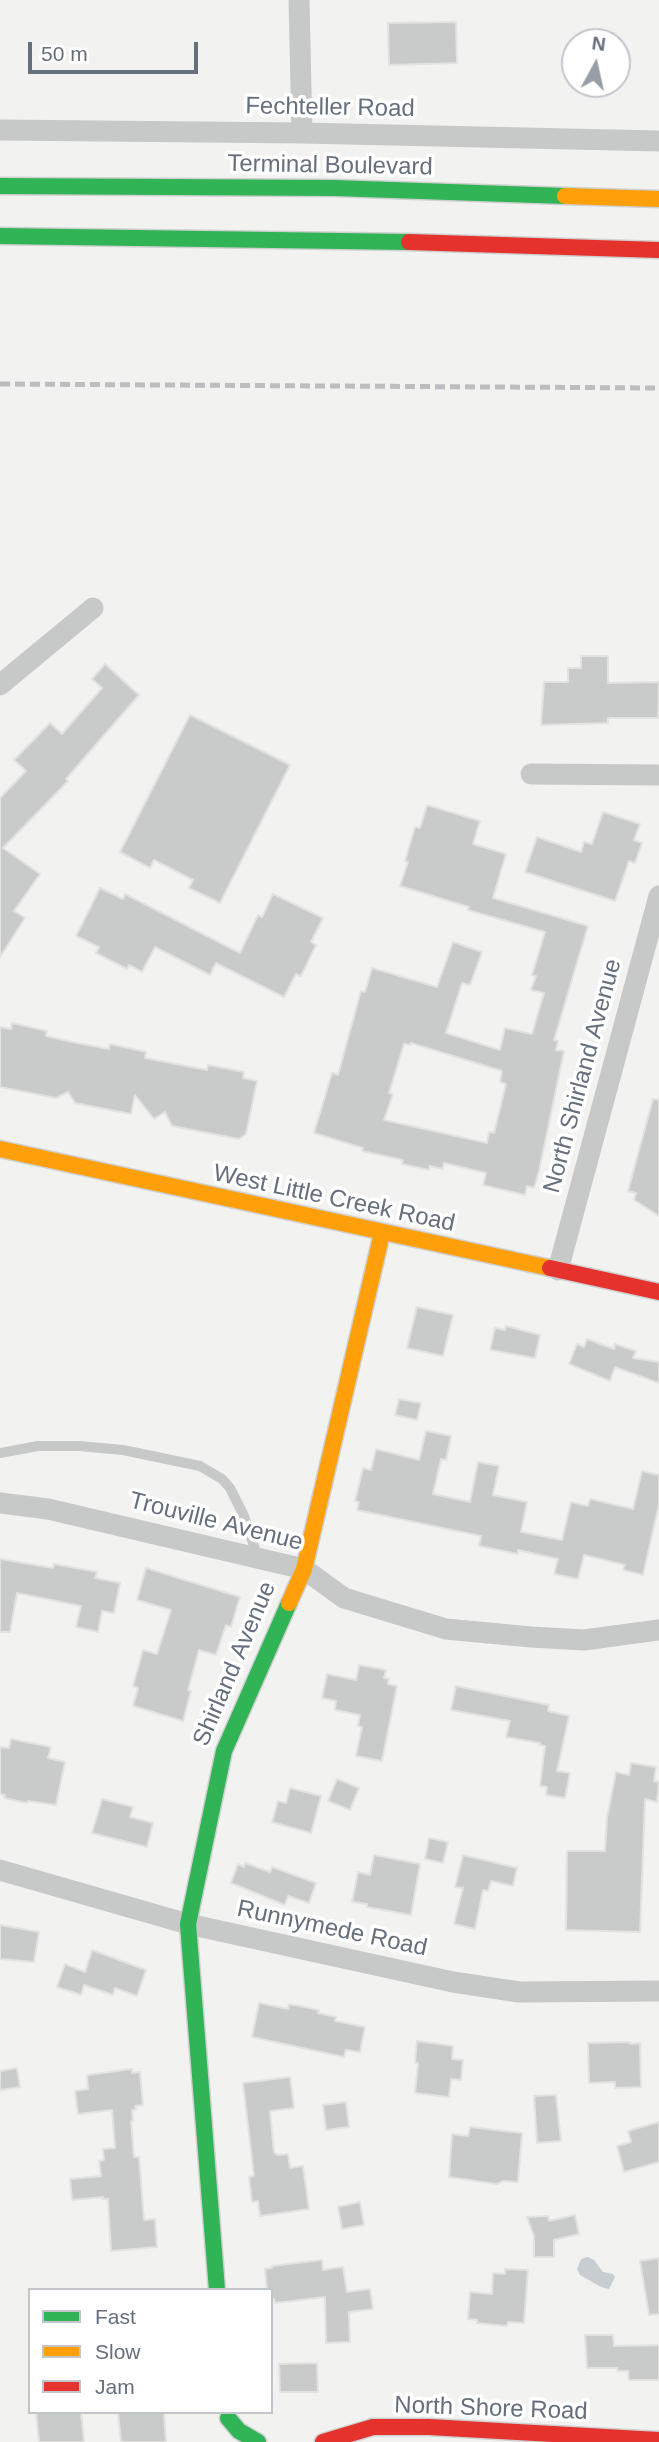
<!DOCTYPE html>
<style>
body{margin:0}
#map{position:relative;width:659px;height:2442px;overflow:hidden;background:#f2f2f1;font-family:Helvetica,sans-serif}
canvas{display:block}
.legend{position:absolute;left:28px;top:2288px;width:245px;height:126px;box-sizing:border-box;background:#fff;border:2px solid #c2c6cb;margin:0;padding:9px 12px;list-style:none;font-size:21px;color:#66707d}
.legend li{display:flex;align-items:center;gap:14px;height:35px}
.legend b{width:35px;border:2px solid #c2c6cb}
.north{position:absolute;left:561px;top:28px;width:70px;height:70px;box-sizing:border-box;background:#fff;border:2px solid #c2c6cb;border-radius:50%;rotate:8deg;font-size:19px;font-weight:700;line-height:28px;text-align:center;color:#66707d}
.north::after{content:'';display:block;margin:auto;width:24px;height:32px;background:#979ea6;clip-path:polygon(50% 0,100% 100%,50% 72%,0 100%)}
.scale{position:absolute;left:28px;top:42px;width:170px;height:32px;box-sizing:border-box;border:4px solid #66707d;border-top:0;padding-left:9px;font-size:21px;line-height:24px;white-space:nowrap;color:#66707d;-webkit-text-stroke:5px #fff;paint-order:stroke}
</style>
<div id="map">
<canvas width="659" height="2442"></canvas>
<ul class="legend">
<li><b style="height:9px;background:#30b455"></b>Fast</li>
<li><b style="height:9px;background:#ff9f0a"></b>Slow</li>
<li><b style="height:9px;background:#e5322d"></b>Jam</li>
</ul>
<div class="north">N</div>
<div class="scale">50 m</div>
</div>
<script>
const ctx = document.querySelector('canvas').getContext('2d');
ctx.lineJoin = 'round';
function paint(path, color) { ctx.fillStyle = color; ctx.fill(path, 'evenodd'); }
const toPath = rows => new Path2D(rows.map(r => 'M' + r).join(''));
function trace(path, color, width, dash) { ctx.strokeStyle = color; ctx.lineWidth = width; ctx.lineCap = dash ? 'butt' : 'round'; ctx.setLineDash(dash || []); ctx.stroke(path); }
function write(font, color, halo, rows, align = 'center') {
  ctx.font = font + ' Helvetica,sans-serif'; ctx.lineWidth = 7; ctx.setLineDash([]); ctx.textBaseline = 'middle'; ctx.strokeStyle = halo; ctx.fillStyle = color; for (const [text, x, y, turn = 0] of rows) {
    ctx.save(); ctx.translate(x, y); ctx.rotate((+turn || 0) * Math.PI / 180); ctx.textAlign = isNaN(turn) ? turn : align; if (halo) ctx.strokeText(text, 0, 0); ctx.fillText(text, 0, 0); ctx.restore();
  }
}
paint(toPath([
 [588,2257,594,2260,603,2272,613,2274,615,2277,609,2289,601,2287,580,2275,577,2269,581,2259]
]), '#c7cdd0');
const building = toPath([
 [456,22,457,63,389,65,388,23,456,22],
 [581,656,608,656,608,683,659,682,658,718,608,718,608,723,541,725,544,682,568,682,568,668,581,668,581,656],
 [105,664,139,695,66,779,68,781,3,848,40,874,14,911,25,918,0,957,0,798,26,771,14,760,50,723,62,734,102,688,92,679,105,664],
 [190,715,290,765,220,903,189,888,193,880,154,860,150,868,120,852,190,715],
 [427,805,480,821,473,844,506,854,493,898,588,926,554,1040,558,1041,556,1050,564,1051,539,1171,534,1188,527,1186,525,1195,483,1185,486,1173,444,1163,443,1169,430,1166,429,1170,402,1164,403,1160,362,1151,363,1148,314,1133,332,1073,338,1075,361,991,365,992,372,968,437,987,453,942,482,952,470,985,462,983,446,1033,500,1050,505,1028,532,1034,544,993,531,990,536,976,532,975,545,932,468,910,469,907,400,886,408,862,405,861,415,827,420,828,427,805],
 [411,1043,502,1071,500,1082,506,1084,494,1133,489,1132,487,1143,384,1120,393,1094,389,1093,404,1044,410,1045,411,1043],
 [603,812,640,824,634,840,642,843,635,863,629,861,615,901,525,872,537,837,581,852,584,842,592,844,603,812],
 [100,888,123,899,125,894,240,953,258,915,262,917,273,894,323,918,311,942,316,945,301,976,296,974,284,997,216,963,210,975,155,947,142,972,129,965,127,969,96,953,99,947,76,936,100,888],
 [12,1023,47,1031,46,1036,72,1042,109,1049,110,1044,146,1052,145,1058,207,1070,208,1065,244,1072,243,1078,257,1081,246,1134,239,1139,172,1126,165,1112,154,1119,135,1095,131,1114,75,1103,68,1092,56,1098,0,1087,0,1027,11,1029,12,1023],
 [653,1099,659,1100,659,1216,634,1200,636,1193,628,1191,653,1099],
 [417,1307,453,1315,443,1356,407,1348,417,1307],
 [506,1326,540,1335,535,1358,490,1350,495,1328,505,1330,506,1326],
 [587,1339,614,1349,615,1344,636,1351,633,1358,659,1362,659,1383,615,1367,610,1381,569,1364,577,1344,584,1347,587,1339],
 [399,1399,421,1403,417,1420,395,1415,399,1399],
 [426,1431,451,1436,446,1460,441,1459,433,1494,470,1502,478,1462,499,1466,493,1495,527,1502,521,1532,562,1540,571,1502,588,1506,590,1499,633,1509,642,1471,659,1475,659,1504,643,1575,623,1570,625,1565,584,1555,578,1579,554,1574,558,1559,518,1550,518,1554,479,1546,481,1536,357,1510,359,1502,355,1501,363,1468,371,1470,376,1449,419,1460,426,1431],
 [0,1559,53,1568,54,1564,97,1572,95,1578,120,1583,114,1613,102,1611,98,1632,76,1627,81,1606,17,1593,10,1632,0,1632,0,1559],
 [146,1568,240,1597,231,1627,226,1625,216,1655,199,1650,188,1690,191,1691,183,1721,133,1706,138,1688,133,1686,143,1650,157,1654,171,1610,137,1600,146,1568],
 [359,1665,386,1670,384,1678,389,1679,388,1684,397,1686,382,1761,356,1756,362,1727,358,1726,360,1715,335,1710,336,1701,322,1698,327,1674,356,1680,359,1665],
 [456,1686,549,1705,548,1711,569,1716,557,1771,570,1773,565,1798,546,1795,547,1787,540,1786,545,1746,539,1745,540,1743,506,1737,510,1721,451,1710,456,1686],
 [11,1739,51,1747,48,1758,65,1762,56,1805,28,1801,27,1803,4,1798,5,1795,0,1794,0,1747,9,1748,11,1739],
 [631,1763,656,1767,654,1781,659,1782,657,1802,645,1799,640,1932,566,1930,567,1851,605,1851,607,1818,616,1772,629,1775,631,1763],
 [337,1779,359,1788,350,1810,328,1801,337,1779],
 [290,1788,321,1796,311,1833,272,1822,278,1801,286,1803,290,1788],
 [102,1799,133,1807,130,1817,153,1823,147,1847,92,1833,102,1799],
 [429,1838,448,1842,443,1863,425,1859,429,1838],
 [374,1855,420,1864,411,1915,367,1907,367,1904,352,1902,358,1872,370,1875,374,1855],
 [463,1855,517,1868,513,1886,491,1881,488,1891,483,1890,475,1929,454,1924,463,1888,455,1887,463,1855],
 [245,1863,270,1872,272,1867,316,1883,309,1903,288,1896,285,1905,231,1883,238,1864,244,1867,245,1863],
 [0,1925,39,1932,34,1962,0,1959,0,1925],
 [92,1950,146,1970,137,1996,115,1988,113,1995,84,1985,81,1995,57,1987,65,1964,85,1972,92,1950],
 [259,2003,288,2009,289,2004,319,2010,318,2013,336,2017,335,2021,365,2027,360,2052,346,2050,344,2057,252,2037,259,2003],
 [417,2041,453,2046,452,2059,463,2060,461,2080,451,2079,449,2097,415,2093,418,2063,415,2063,417,2041],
 [630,2042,630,2044,640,2043,641,2087,615,2088,615,2082,589,2083,588,2043,630,2042],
 [17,2068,20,2087,0,2090,0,2071,17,2068],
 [132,2069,132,2073,140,2072,143,2105,135,2106,136,2110,132,2110,133,2121,131,2121,134,2157,139,2157,144,2220,155,2219,157,2247,111,2251,108,2199,103,2199,103,2197,72,2200,70,2179,101,2176,99,2161,104,2160,103,2149,115,2148,112,2110,78,2114,75,2091,88,2089,87,2075,132,2069],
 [290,2077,294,2108,270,2111,274,2152,277,2155,288,2154,290,2168,303,2166,309,2209,260,2216,258,2201,252,2202,249,2177,254,2176,243,2083,290,2077],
 [556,2095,561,2141,537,2143,534,2096,556,2095],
 [346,2102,349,2127,326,2130,323,2105,346,2102],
 [659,2122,659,2162,624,2172,617,2146,631,2142,628,2131,659,2122],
 [470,2127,522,2133,518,2182,503,2181,497,2184,449,2177,452,2134,468,2136,470,2127],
 [360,2202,364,2225,342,2229,338,2207,360,2202],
 [575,2215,579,2234,554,2240,554,2257,534,2257,534,2236,527,2217,548,2216,549,2221,575,2215],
 [659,2258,659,2314,649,2315,640,2261,659,2258],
 [322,2260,323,2270,343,2267,347,2292,370,2289,373,2309,349,2312,350,2342,326,2343,325,2297,275,2303,274,2299,271,2299,271,2290,267,2290,265,2269,272,2268,272,2266,322,2260],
 [505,2269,528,2270,524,2323,508,2322,507,2326,477,2323,477,2320,468,2319,470,2292,492,2294,493,2273,505,2274,505,2269],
 [585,2335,613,2335,614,2346,659,2345,659,2380,629,2380,628,2371,618,2371,617,2368,587,2368,585,2335],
 [317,2363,318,2392,280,2392,279,2364,317,2363],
 [36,2412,81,2412,84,2442,39,2442,36,2412],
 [118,2412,164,2412,166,2442,121,2442,118,2412]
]);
paint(building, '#c9caca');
trace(building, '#e2e2e0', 2);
const fast = toPath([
 [0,186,334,188,565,196],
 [0,236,409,242],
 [217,2290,188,1924,224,1751,289,1603],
 [228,2418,239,2431,258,2442]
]);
const slow = toPath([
 [565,196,659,199],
 [0,1149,550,1268],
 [289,1603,304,1569,382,1233]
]);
const jam = toPath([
 [409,242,659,250],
 [550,1268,659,1292],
 [323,2442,373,2427,429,2427,659,2440]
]);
trace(fast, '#cfd0d0', 19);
trace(slow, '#cfd0d0', 19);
trace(jam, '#cfd0d0', 19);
trace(toPath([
 [0,1453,38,1446,79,1446,123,1450,200,1466,222,1479,230,1488,244,1516,258,1558]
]), '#c7c8c8', 10);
trace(toPath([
 [299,0,302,133],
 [0,130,302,133,659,141],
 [0,685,93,608],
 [531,774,659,775],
 [558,1270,659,896],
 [0,1503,48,1509,304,1569,344,1598,446,1629,531,1637,584,1640,659,1630],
 [0,1870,188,1924,453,1982,519,1992,659,1991]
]), '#c7c8c8', 21);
trace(fast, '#30b455', 16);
trace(slow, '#ff9f0a', 16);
trace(jam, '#e5322d', 16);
trace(toPath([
 [0,384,659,388]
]), '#bcbdbf', 5, [10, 5]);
write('24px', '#66707d', '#fff', [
 ["Fechteller Road",330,108,1],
 ["Terminal Boulevard",330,166,1],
 ["North Shirland Avenue",583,1076,-75],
 ["West Little Creek Road",334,1199,12],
 ["Trouville Avenue",216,1522,14],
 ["Shirland Avenue",235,1664,-67],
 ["Runnymede Road",332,1929,12],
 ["North Shore Road",491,2409,2]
]);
</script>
